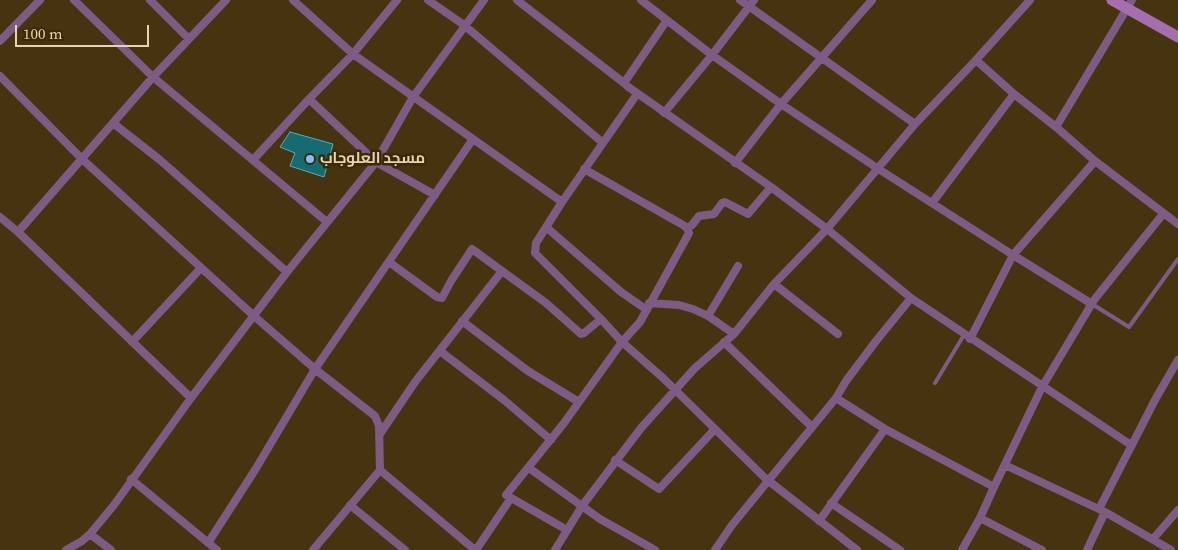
<!DOCTYPE html>
<meta charset="utf-8">
<style>
body{margin:0}
#map{position:relative;width:1178px;height:550px;overflow:hidden;background:#463411;font-family:"Source Serif 4",serif}
canvas{display:block}
.scale{position:absolute;left:15px;top:25px;width:134px;height:22px;box-sizing:border-box;border:2px solid #e6d3b3;border-top:0;padding-left:6px;font-size:15px;line-height:18px;white-space:nowrap;color:#e6d3b3;-webkit-text-stroke:4px #3c2a05;paint-order:stroke}
</style>
<div id="map">
<canvas width="1178" height="550"></canvas>
<div class="scale">100 m</div>
</div>
<script>
const ctx = document.querySelector('canvas').getContext('2d');
ctx.lineJoin = 'round';
function paint(path, color) { ctx.fillStyle = color; ctx.fill(path, 'evenodd'); }
const toPath = rows => new Path2D(rows.map(r => 'M' + r).join(''));
function trace(path, color, width, dash) { ctx.strokeStyle = color; ctx.lineWidth = width; ctx.lineCap = dash ? 'butt' : 'round'; ctx.setLineDash(dash || []); ctx.stroke(path); }
function write(font, color, halo, rows, align = 'center') {
  ctx.font = font + ' "Source Serif 4",Cairo,serif'; ctx.lineWidth = 5; ctx.setLineDash([]); ctx.textBaseline = 'middle'; ctx.strokeStyle = halo; ctx.fillStyle = color; for (const [text, x, y, turn = 0] of rows) {
    ctx.save(); ctx.translate(x, y); ctx.rotate((+turn || 0) * Math.PI / 180); ctx.textAlign = isNaN(turn) ? turn : align; if (halo) ctx.strokeText(text, 0, 0); ctx.fillText(text, 0, 0); ctx.restore();
  }
}
const building = toPath([
 [290,132,333,144,324,177,290,166,295,153,280,147,290,132]
]);
paint(building, '#166b70');
trace(building, '#4cb3b9', 1);
trace(toPath([
 [1092,304,1129,327,1178,259],
 [935,383,964,335]
]), '#7e5b84', 4);
trace(toPath([
 [74,0,153,77,327,222],
 [150,0,189,39],
 [293,0,353,54,562,202],
 [428,0,464,25,603,143],
 [517,0,624,83],
 [641,0,712,55,781,104,877,168,1013,255,1095,161,1056,127,1014,94,976,60],
 [740,0,915,124],
 [667,20,624,83,627,86,771,187,827,229,911,298,1131,445],
 [0,41,40,0],
 [0,76,82,159,254,316,315,369,375,416,379,426,380,470,313,550],
 [637,94,562,202,536,243,535,253,601,319,622,342,662,377,765,478,857,550],
 [309,99,376,162,435,195],
 [664,113,712,55,754,0],
 [113,123,160,160,287,272],
 [1056,127,1132,0],
 [253,160,309,99,353,54,397,0],
 [1095,161,1178,224],
 [735,163,781,104,872,0],
 [932,203,1014,94],
 [0,217,18,232,191,398],
 [546,227,621,292,647,310],
 [687,228,692,225,699,216,714,214,722,203,725,202,748,214,771,187],
 [18,232,153,77,226,0],
 [389,262,437,297,442,298,451,281,472,249,502,271],
 [774,284,838,334],
 [649,303,679,305,693,309,708,316,734,334],
 [708,316,738,266],
 [462,321,528,371,579,402],
 [970,339,1013,255,1092,304],
 [132,342,201,268],
 [724,342,812,427],
 [440,351,504,400,551,440],
 [836,398,885,429,994,487,980,518,962,550],
 [380,434,415,382,502,271,546,303,581,334,584,333,601,319],
 [615,460,659,489,715,429],
 [1005,465,1103,511],
 [529,468,600,519,655,550],
 [380,470,475,550],
 [131,479,217,550],
 [994,487,1042,387,1094,300,1163,214],
 [831,503,900,550],
 [350,505,405,550],
 [1099,509,1156,398,1178,360],
 [980,518,1042,550],
 [819,521,885,429],
 [567,530,506,495,564,423,622,342,640,322,689,233,687,228,683,225,584,169],
 [90,534,111,550],
 [1153,539,1178,510],
 [208,543,255,470,315,369,473,139],
 [66,550,82,541,90,534,114,505,191,398,287,272,376,162,413,97,484,0],
 [476,550,511,498],
 [555,550,582,506,641,428,695,368,734,334,774,284,827,229,915,124,976,60,1030,0],
 [715,550,732,525,836,398,846,381,876,341,911,298],
 [1087,550,1105,512,1171,550]
]), '#7e5b84', 8);
trace(toPath([
 [1112,0,1178,37]
]), '#a46eaf', 11);
for (const [x, y, r, color] of [
 [310,159,5,"#90b8fd"]
]) { const dot = new Path2D(); dot.arc(x, y, r, 0, 2 * Math.PI); ctx.fillStyle = color; ctx.fill(dot); trace(dot, '#3c2a05', 2); }
write('bold 15px', '#e6d3b3', '#3c2a05', [
 ["مسجد العلوجاب",320,159]
], 'left');
</script>
